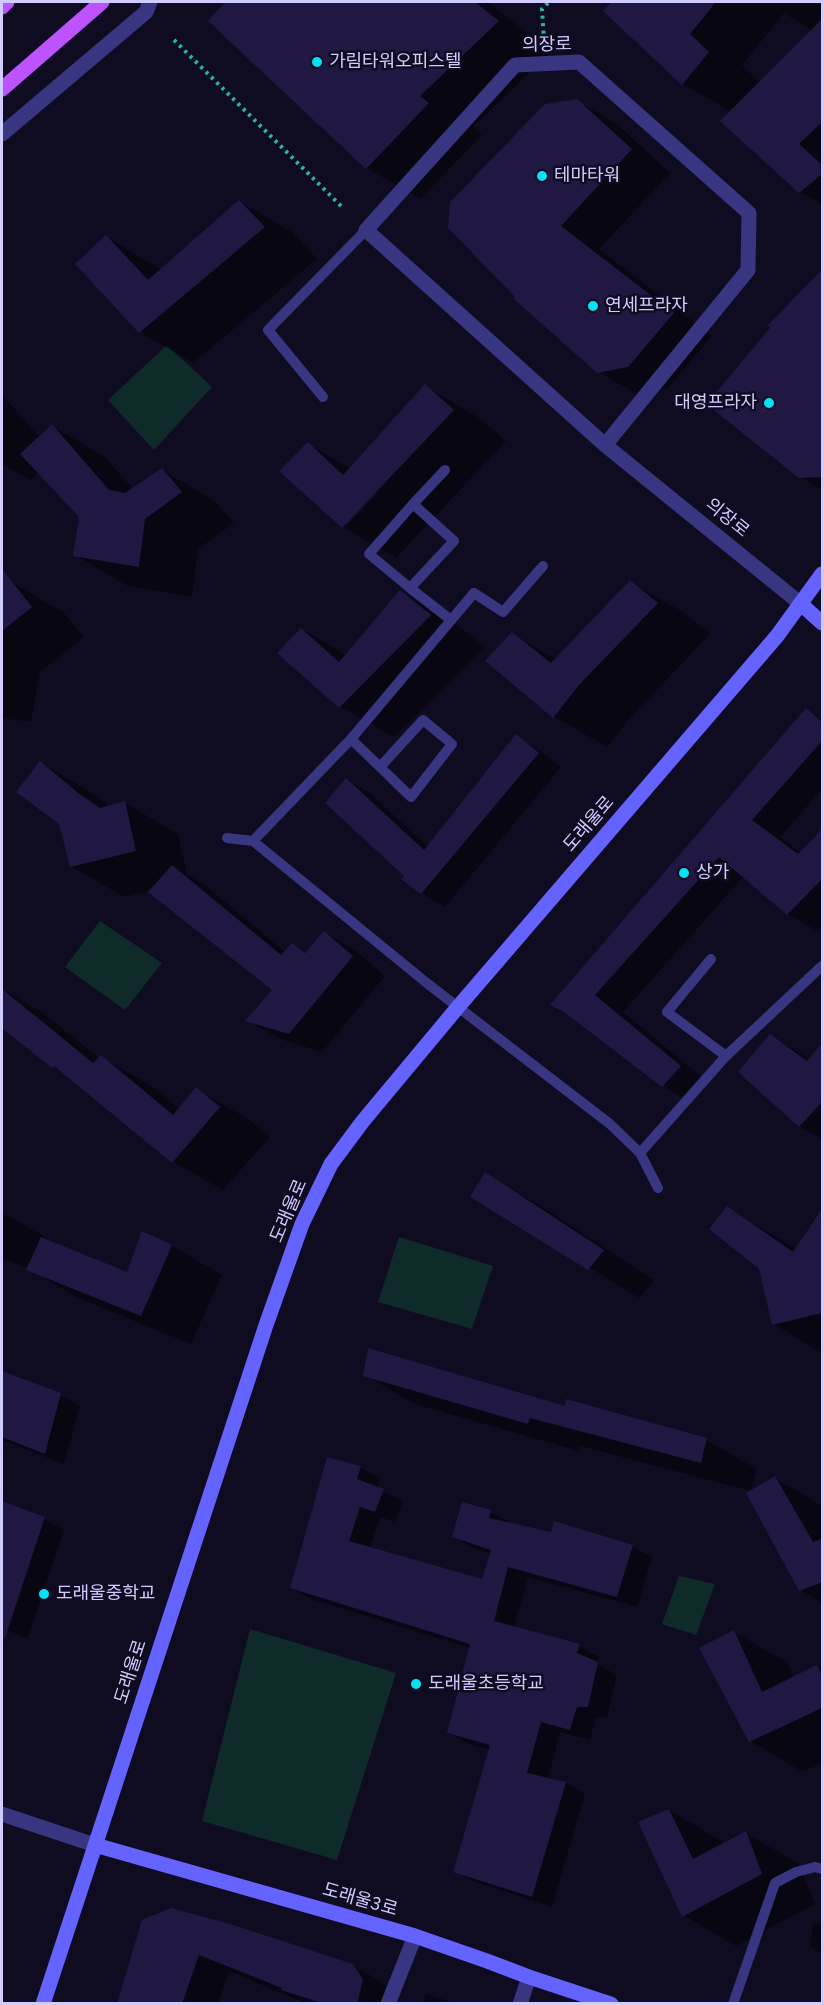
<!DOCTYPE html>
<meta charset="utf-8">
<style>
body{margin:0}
#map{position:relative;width:824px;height:2005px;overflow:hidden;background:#0f0c21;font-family:"IBM Plex Sans",sans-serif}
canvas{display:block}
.frame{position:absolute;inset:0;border:3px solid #d1ccff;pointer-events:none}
</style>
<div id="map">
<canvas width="824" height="2005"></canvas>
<div class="frame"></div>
</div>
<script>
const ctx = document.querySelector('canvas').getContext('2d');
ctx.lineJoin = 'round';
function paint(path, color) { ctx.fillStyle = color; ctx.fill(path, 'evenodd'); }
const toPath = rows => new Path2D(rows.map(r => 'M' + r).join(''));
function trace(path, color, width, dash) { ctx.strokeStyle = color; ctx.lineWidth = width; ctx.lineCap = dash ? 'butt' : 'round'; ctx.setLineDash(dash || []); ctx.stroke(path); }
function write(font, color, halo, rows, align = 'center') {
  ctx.font = font + ' "IBM Plex Sans","Noto Sans KR",sans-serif'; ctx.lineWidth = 5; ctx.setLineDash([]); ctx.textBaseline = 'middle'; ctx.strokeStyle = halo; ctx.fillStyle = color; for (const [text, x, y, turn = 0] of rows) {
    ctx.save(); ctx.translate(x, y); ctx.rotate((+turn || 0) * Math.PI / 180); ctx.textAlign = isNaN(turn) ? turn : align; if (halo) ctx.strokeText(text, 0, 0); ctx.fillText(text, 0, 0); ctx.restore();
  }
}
paint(toPath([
 [167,345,212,387,154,450,108,400],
 [100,921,162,963,125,1010,65,967],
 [399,1237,493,1266,472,1329,378,1302],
 [679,1576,715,1584,696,1635,662,1624],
 [250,1629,396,1673,337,1860,202,1821]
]), '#0f2b29');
paint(toPath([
 [227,2,488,2,551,52,473,127,482,135,420,199,367,168,210,21],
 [614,2,822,2,822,205,800,192,731,112,683,84,605,11],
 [784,13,813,31,761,83,742,65],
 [576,101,616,123,670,173,599,249,712,336,668,388,637,394,598,372,517,297],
 [239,201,292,232,317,259,193,363,140,332,77,264,107,237,162,270],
 [822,272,822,490,800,477,772,328,770,325],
 [425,386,478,417,506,441,396,558,343,527,308,444,351,469],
 [374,492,378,492,347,525,345,523],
 [2,394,40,438,52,426,105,457,133,489,162,470,215,501,234,523,198,549,192,597,128,586,75,555,81,517,39,473,30,480,2,464],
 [11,582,63,612,84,637,40,672,31,722,2,718,2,591],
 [630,582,683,612,710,634,632,716,607,747,554,717,487,661,512,634,556,659],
 [400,591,454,622,484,647,394,737,340,706,302,629,346,655],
 [807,710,822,720,822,789,780,837,801,853,822,829,822,925,817,931,788,914,744,876,623,1012,709,1083,691,1102,663,1086,569,1014],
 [516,736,539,750,561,767,445,907,422,893,403,879,406,875,346,780,370,793,428,847],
 [41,763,94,794,110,807,125,803,178,834,187,875,205,885,285,952,292,945,306,953,324,932,356,951,385,976,322,1052,280,1039,248,1021,274,990,149,891,124,897,71,866,61,823],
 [2,989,43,1013,100,1059,101,1057,152,1086,180,1109,196,1089,247,1118,270,1137,223,1190,172,1161,65,1073,53,1067,2,1026],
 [770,1036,810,1059,822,1045,822,1139,799,1126],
 [485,1174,536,1203,654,1280,639,1298,472,1196],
 [728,1208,796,1249,822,1211,822,1353,773,1324,761,1268],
 [2,1214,11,1217,64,1248,128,1274,142,1233,172,1246,222,1275,191,1344,78,1298,28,1268,2,1258],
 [2,1373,60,1395,80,1406,64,1464,2,1440],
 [365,1375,566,1408,706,1440,757,1469,751,1491,580,1446,579,1451,415,1404],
 [360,1467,380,1479,377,1488,403,1501,395,1522,380,1517,370,1548,483,1581,491,1554,474,1548,454,1537,463,1504,491,1512,510,1523,553,1534,632,1546,652,1557,637,1607,528,1577,514,1628,579,1646,599,1657,597,1664,617,1675,607,1717,596,1717,590,1740,560,1732,548,1779,566,1783,585,1794,552,1907,475,1882,455,1871,491,1750,468,1744,449,1733,470,1648,311,1599,291,1588],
 [775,1478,822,1506,822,1603,800,1590],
 [2,1503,44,1519,64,1530,28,1638,2,1629],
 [734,1632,787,1662,794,1678,817,1666,822,1670,822,1763,803,1772,750,1741],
 [669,1810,722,1841,724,1845,746,1833,799,1864,815,1904,736,1946,683,1915],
 [143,1921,353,1965,383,1983,393,1999,392,2004,308,2004,229,1971,218,2004,118,2004],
 [813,1923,822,1925,822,1954,810,1946],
 [426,1994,458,2004,423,2004]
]), '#0007');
paint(toPath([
 [225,2,475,2,499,21,420,96,429,103,366,169,208,21],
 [612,2,716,2,690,34,709,52,682,85,603,11],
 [822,19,822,122,799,144,822,165,822,174,799,193,720,121],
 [577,99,632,149,561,226,674,313,628,367,597,373,513,298,515,297,448,228,450,202,545,104],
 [239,200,265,227,139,333,75,264,106,235,148,280],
 [822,270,822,477,799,478,715,411,714,395,770,328,768,325],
 [425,384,454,410,342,528,279,471,308,442,343,475],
 [52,424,109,490,125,493,162,468,182,492,145,519,139,567,73,556,79,517,20,454],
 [2,569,32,607,2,631],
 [630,580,658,603,579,685,553,718,485,661,512,632,551,663],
 [400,590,431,615,339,708,277,653,301,628,339,662],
 [806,708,822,722,822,741,752,820,798,854,822,829,822,879,787,915,719,857,595,995,681,1066,662,1087,564,1012,550,1005],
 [516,734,539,753,421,894,401,879,404,876,325,803,346,778,424,850],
 [40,761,78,793,100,808,125,801,136,851,70,867,59,824,16,792],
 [172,865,281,955,292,943,305,953,324,931,353,956,289,1034,245,1021,272,990,148,892],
 [2,989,93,1063,101,1055,173,1115,196,1087,220,1107,172,1163,54,1066,52,1068,2,1028],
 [770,1034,807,1061,822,1043,822,1102,799,1127,738,1072],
 [485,1172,604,1250,588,1270,470,1197],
 [727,1206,793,1252,822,1209,822,1313,772,1325,759,1269,709,1229],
 [142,1231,172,1245,141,1316,26,1270,41,1237,127,1272],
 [368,1348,565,1406,566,1399,707,1438,701,1463,530,1418,528,1424,363,1376],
 [2,1371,61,1393,45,1454,2,1437],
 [327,1457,361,1466,357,1479,384,1489,375,1512,360,1507,349,1541,482,1579,491,1550,452,1537,462,1502,491,1510,489,1518,551,1532,554,1521,633,1545,617,1597,508,1567,494,1621,580,1644,577,1653,598,1662,588,1707,577,1707,570,1730,541,1722,527,1773,566,1782,532,1897,453,1872,490,1745,447,1733,470,1644,290,1588],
 [775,1476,813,1542,822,1539,822,1582,799,1591,746,1493],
 [2,1501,45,1517,5,1638,2,1637],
 [734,1630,762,1692,817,1665,822,1675,822,1708,749,1742,699,1648],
 [669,1809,693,1859,746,1831,762,1874,682,1917,638,1822],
 [171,1908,230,1924,353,1964,363,1980,357,2004,325,2004,281,1990,282,1988,199,1955,182,2004,117,2004,142,1920]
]), '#201842');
trace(toPath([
 [174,40,342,207],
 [544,41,542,9,549,2]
]), '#2ab4aa', 4, [3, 4.5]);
trace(toPath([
 [323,397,268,330,366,230],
 [413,504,445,470],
 [410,588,454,541,413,504,369,554,410,588,451,620],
 [351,739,380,767,411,797,452,744,423,720,380,767],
 [227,838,253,841,428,984,610,1124,640,1153,658,1188],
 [253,841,351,739,474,593,503,612,543,566],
 [711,959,667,1012,726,1056],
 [640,1153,726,1056,822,966],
 [733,2004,775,1883,796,1872,815,1867,822,1869]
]), '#383681', 10);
trace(toPath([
 [2,134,146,12,150,2],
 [605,445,748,270,749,213,579,62,515,65,366,230,605,445,801,604],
 [2,1814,95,1845],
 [388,2004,415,1936],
 [520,2004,529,1977]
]), '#383681', 15);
trace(toPath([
 [801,604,822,623],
 [95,1845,415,1936,487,1961,529,1977,611,2004],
 [43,2004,266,1325,302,1224,331,1164,363,1121,458,1007,777,636,822,574]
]), '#6463ff', 15);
trace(toPath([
 [2,7,7,2],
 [2,89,102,2]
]), '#bc53ff', 15);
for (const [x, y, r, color] of [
 [317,62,6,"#00e2f7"],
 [542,176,6,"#00e2f7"],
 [593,306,6,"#00e2f7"],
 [769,403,6,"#00e2f7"],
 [684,873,6,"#00e2f7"],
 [44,1594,6,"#00e2f7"],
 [416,1684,6,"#00e2f7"]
]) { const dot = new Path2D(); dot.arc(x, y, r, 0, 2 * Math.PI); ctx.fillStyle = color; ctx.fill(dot); trace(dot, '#0f0c21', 2); }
write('18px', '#d1ccff', '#0f0c21', [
 ["의장로",547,45,-1],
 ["의장로",727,518,39],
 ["도래울로",589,824,-49],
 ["도래울로",289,1211,-67],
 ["도래울로",131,1672,-72],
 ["도래울3로",360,1900,16]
]);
write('18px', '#d1ccff', '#0f0c21', [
 ["가림타워오피스텔",329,62],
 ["테마타워",554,176],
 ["연세프라자",605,306],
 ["대영프라자",757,403,"right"],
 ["상가",696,873],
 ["도래울중학교",56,1594],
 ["도래울초등학교",428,1684]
], 'left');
</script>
